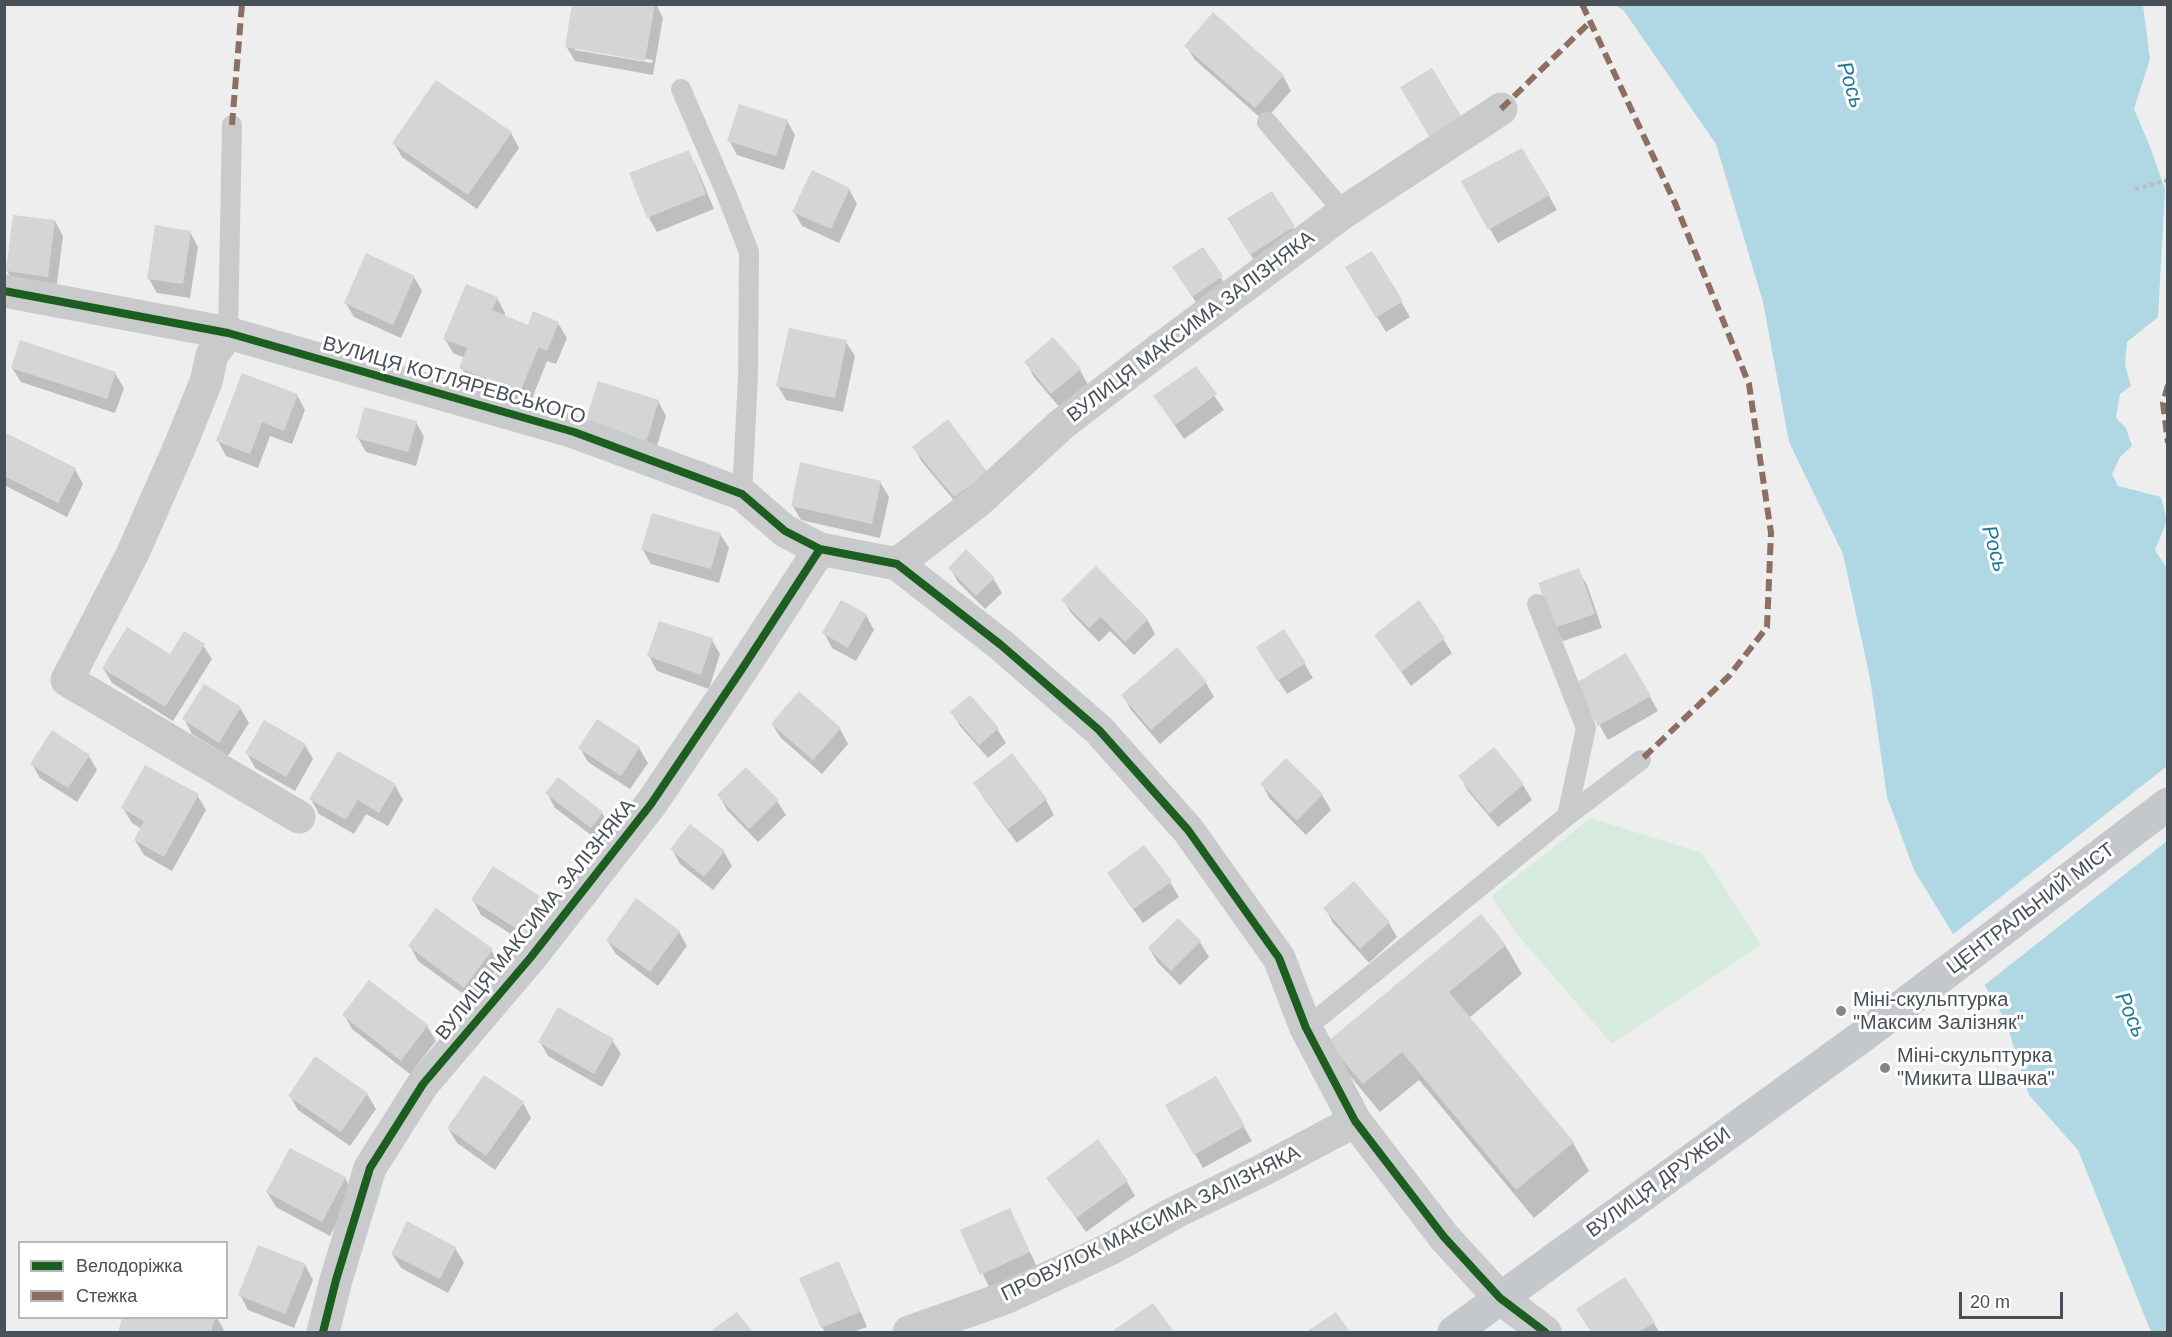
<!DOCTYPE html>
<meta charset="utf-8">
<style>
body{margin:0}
#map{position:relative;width:2172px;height:1337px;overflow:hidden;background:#efeeee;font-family:Arial,sans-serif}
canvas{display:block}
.frame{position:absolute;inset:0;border:6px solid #485058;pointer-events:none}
.legend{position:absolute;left:18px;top:1241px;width:210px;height:78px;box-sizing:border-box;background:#fff;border:2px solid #b6b9bc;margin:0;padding:8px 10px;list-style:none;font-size:18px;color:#485058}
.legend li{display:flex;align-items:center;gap:12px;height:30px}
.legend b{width:30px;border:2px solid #b6b9bc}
.scale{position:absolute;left:1959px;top:1292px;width:104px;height:27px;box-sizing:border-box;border:3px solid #485058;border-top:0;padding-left:8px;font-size:18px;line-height:21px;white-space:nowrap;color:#485058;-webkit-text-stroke:4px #fff;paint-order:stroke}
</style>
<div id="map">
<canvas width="2172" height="1337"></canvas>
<div class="frame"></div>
<ul class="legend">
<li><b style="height:8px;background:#1b5e20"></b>Велодоріжка</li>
<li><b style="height:8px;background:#8d6e63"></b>Стежка</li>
</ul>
<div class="scale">20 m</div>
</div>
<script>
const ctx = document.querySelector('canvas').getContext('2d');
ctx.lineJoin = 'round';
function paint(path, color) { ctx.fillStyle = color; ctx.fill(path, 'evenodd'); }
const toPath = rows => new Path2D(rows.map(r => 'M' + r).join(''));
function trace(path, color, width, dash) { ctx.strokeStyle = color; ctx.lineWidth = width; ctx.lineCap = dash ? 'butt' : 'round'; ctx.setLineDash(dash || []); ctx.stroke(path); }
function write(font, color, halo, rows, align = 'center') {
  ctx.font = font + ' Arial,sans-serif'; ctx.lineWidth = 6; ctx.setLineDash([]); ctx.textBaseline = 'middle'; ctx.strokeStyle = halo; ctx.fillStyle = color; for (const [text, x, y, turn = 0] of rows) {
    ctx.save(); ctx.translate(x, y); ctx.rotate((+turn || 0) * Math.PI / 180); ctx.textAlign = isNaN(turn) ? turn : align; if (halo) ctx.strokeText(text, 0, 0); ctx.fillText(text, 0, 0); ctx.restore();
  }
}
paint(toPath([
 [1591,818,1702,853,1761,945,1612,1044,1516,933,1491,896]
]), '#d6ebde');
paint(toPath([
 [1615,5,2143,5,2150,59,2134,109,2149,144,2165,189,2158,317,2127,342,2125,365,2131,386,2120,394,2116,418,2126,428,2132,446,2120,457,2112,474,2118,486,2161,497,2167,521,2155,550,2168,570,2167,1332,2151,1332,2078,1150,2029,1095,2005,1019,1914,870,1887,797,1870,678,1843,554,1789,442,1763,302,1716,144,1624,11]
]), '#afd8e4');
paint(toPath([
 [2167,766,2167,841,1982,987,1951,936]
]), '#efeeee');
paint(toPath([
 [574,4,656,4,663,18,653,75,575,61,566,46],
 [575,47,653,60,652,63,575,50],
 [1186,46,1283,76,1291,91,1264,121,1195,60],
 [787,121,795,135,784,170,737,155,729,140],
 [511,133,519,148,477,209,402,157,394,143],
 [1522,150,1557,210,1498,243,1463,182],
 [688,151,696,166,714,209,657,232,649,218,631,174],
 [849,189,857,204,839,243,802,226,794,212],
 [1271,193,1302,242,1259,268,1237,233],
 [55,221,63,236,56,291,16,285,7,271],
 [190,232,198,247,190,298,157,293,149,279],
 [1203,249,1230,292,1201,310,1183,282],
 [1372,253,1410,317,1386,332,1347,267],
 [414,277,422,291,401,338,354,317,345,302],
 [497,298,505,313,504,317,528,327,558,323,567,338,556,364,547,361,529,406,470,382,461,367,465,358,453,353,445,339],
 [1053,340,1080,370,1088,385,1060,408,1034,377,1026,362],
 [846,342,855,356,843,412,786,400,778,386],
 [12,368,115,373,124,388,115,413,21,382],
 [1195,368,1224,410,1184,439,1155,397],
 [297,395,305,410,292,444,270,436,258,468,226,456,218,441],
 [658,401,666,416,654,456,595,438],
 [416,422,424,437,416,466,366,452,358,438],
 [4,434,75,469,83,484,67,517,4,485],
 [914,448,986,473,963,511,922,462],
 [880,482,889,497,880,538,801,520,792,505],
 [720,534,729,548,719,583,651,564,643,550],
 [950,568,993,578,1002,593,985,609,958,582],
 [1578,570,1587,585,1602,628,1563,641,1555,627],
 [1063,600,1147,619,1155,634,1134,655,1110,631,1099,642,1072,614],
 [1419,602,1452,653,1411,686,1376,635],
 [866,615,874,630,856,661,832,648,824,633],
 [712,640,720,654,709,689,657,671,649,656],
 [203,645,212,659,173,721,112,683,103,668,170,656],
 [1626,655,1658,711,1608,740,1576,684],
 [1266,662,1304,663,1313,678,1287,694],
 [1206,683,1214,697,1160,744,1131,710,1123,695],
 [799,694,840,729,848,744,822,774,781,738,772,724],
 [240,708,249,723,228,756,192,734,184,719],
 [952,712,997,729,1006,743,988,758,960,726],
 [598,721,639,748,648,763,630,789,588,762,580,748],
 [305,745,313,759,295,791,255,768,247,753],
 [1494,749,1523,785,1532,800,1498,827,1468,791,1460,776],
 [89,756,97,770,77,802,40,778,32,764],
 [1286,760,1322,795,1331,810,1306,835,1270,799,1262,785],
 [975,783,1046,800,1054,815,1017,843,983,797],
 [395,785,403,800,388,826,366,814,354,834,319,814,311,799],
 [547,793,602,813,610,827,599,841,555,808],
 [197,795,206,810,172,871,144,855,135,840,142,829,132,823,123,808],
 [719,795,777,801,786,815,758,842,727,810],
 [1144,847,1170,882,1179,897,1143,923,1108,874],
 [672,849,724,852,732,866,713,890,680,864],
 [473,900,545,901,554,916,533,948,481,915],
 [1325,908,1389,923,1397,937,1369,963,1333,923],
 [1178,920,1200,942,1209,957,1180,985,1158,963,1149,948],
 [679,932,687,946,658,986,616,954,607,940],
 [1505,945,1522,974,1469,1018,1573,1143,1589,1171,1534,1218,1419,1080,1380,1112,1346,1071,1329,1042],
 [410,946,491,950,500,965,473,1001,418,961],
 [370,982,427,1026,436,1041,410,1074,352,1029,344,1015],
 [612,1040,621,1054,602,1087,548,1056,540,1042],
 [1215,1078,1252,1141,1203,1168,1167,1105],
 [367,1094,376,1109,350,1146,298,1110,290,1096],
 [523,1103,531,1118,495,1170,457,1143,448,1128],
 [345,1178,353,1193,330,1236,276,1207,267,1192],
 [1048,1178,1127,1182,1135,1196,1086,1232],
 [1017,1224,1037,1267,990,1289,962,1231],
 [455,1248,464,1263,448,1293,401,1268,392,1254],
 [838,1263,846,1278,867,1327,853,1332,825,1332,822,1327],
 [305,1265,313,1280,294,1328,248,1310,240,1295],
 [1625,1279,1654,1323,1659,1332,1592,1332,1586,1324],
 [1153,1305,1172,1332,1113,1332],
 [737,1314,751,1332,711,1332],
 [1336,1314,1348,1332,1309,1332],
 [123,1318,217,1318,224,1330,223,1332,119,1332]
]), '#0003');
paint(toPath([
 [572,4,655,4,645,61,565,47],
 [1213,12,1284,75,1255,108,1184,46],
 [1432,68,1463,119,1430,138,1400,87],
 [436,80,512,132,468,195,392,143],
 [739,104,788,120,776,156,727,141],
 [1522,148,1550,195,1488,230,1461,181],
 [689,150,706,194,647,218,629,173],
 [812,170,850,188,831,229,792,212],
 [1272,191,1295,226,1250,255,1227,218],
 [13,215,55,220,48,277,6,271],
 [155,225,191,231,183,284,147,279],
 [1203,247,1223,276,1192,297,1172,267],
 [1372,251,1403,301,1376,318,1345,267],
 [366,253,415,276,393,325,344,303],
 [466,284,498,297,492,310,528,325,533,311,559,322,547,351,539,347,520,392,459,368,467,348,443,339],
 [789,328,847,340,835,398,776,386],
 [1053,337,1081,369,1051,394,1024,362],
 [20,340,116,372,107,399,11,368],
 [1196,366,1217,394,1175,425,1153,396],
 [242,373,298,394,284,431,262,422,250,454,216,441],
 [598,381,659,400,646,442,585,423],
 [364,407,417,421,408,452,356,438],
 [948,419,988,473,954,497,912,447],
 [4,432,76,468,58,503,4,476],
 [800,462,881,481,872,524,791,506],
 [652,513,721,533,711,569,641,550],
 [966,549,995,578,976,596,948,568],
 [1096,566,1148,619,1125,642,1101,617,1089,628,1061,600],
 [1579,568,1595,614,1554,628,1538,583],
 [841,600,867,614,848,648,822,633],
 [1419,600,1445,638,1401,672,1374,635],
 [659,621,713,638,701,675,647,656],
 [127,627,170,654,184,631,205,644,165,707,102,668],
 [1284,629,1306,663,1277,681,1256,647],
 [1177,647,1207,682,1151,730,1121,695],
 [1626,653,1651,696,1598,726,1574,684],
 [204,684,241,707,219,743,182,719],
 [799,691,841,728,813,760,771,724],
 [970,695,999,728,979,745,950,712],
 [597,719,640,747,621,776,578,748],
 [264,720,306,744,286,777,245,753],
 [52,730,90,755,68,788,30,764],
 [1494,747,1524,784,1489,814,1458,776],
 [338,751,396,784,379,813,358,800,346,820,309,799],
 [1012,753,1047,799,1008,829,973,783],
 [1286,758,1323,794,1297,821,1260,784],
 [145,765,199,794,164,857,134,840,144,821,121,808],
 [746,767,779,800,749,829,717,795],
 [558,777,603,812,591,828,545,793],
 [690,824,725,851,704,877,670,849],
 [1144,845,1172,881,1134,909,1107,873],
 [493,866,546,900,525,934,471,900],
 [1354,881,1390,922,1360,949,1323,908],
 [636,898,680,931,650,972,606,940],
 [436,908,493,949,464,988,408,946],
 [1481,914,1506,945,1449,992,1574,1142,1516,1190,1402,1052,1363,1084,1327,1042],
 [1178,918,1201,941,1171,971,1148,948],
 [369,980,428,1025,401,1061,342,1015],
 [558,1007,614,1039,594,1074,538,1042],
 [315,1056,368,1093,341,1132,288,1096],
 [484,1075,524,1102,486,1156,447,1128],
 [1216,1076,1245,1126,1194,1155,1165,1105],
 [1098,1139,1128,1181,1076,1218,1046,1178],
 [290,1148,346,1177,322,1222,266,1192],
 [1010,1208,1030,1252,980,1275,960,1230],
 [407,1221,456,1247,440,1279,391,1254],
 [258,1245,306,1264,285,1314,238,1295],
 [839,1261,860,1312,821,1328,799,1278],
 [1625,1277,1655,1322,1639,1332,1591,1332,1576,1309],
 [1153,1303,1174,1332,1111,1332],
 [737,1312,753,1332,709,1332],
 [1336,1312,1350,1332,1306,1332],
 [122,1318,215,1318,211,1332,118,1332]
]), '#d5d5d7');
trace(toPath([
 [2135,189,2168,180]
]), '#b7c1be', 4, [4.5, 3]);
trace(toPath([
 [681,89,726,193,749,252,748,377,742,494],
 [1267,122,1344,212],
 [228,333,232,125],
 [1537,604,1586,728,1567,816],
 [1306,1028,1567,816,1641,760]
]), '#c9cacc', 20);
trace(toPath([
 [4,291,228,333,574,432,742,494,785,531,820,549,897,564,1001,645,1099,730,1188,830,1279,958,1306,1028,1355,1121,1444,1237,1500,1298,1545,1332],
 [228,333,212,355,206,382,180,446,132,555,67,680,299,817],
 [897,564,977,502,1062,424,1152,355,1344,212,1501,109],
 [323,1332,336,1280,370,1168,423,1084,531,957,651,804,742,669,820,549],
 [909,1332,1005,1298,1110,1249,1174,1213,1263,1170,1355,1121]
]), '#c9cacc', 33);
trace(toPath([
 [1454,1332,1864,1035,2168,804]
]), '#c5c8ca', 33);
trace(toPath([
 [1582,4,1675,203,1749,384,1771,533,1767,627,1729,676,1641,760],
 [1501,109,1590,22],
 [232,125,242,4],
 [2168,385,2163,403,2168,443]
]), '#8d6e63', 6, [12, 6]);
trace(toPath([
 [4,291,228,333,574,432,742,494,785,531,820,549,897,564,1001,645,1099,730,1188,830,1279,958,1306,1028,1355,1121,1444,1237,1500,1298,1545,1332],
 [323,1332,336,1280,370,1168,423,1084,531,957,651,804,742,669,820,549]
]), '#1b5e20', 8);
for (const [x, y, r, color] of [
 [1841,1011,6,"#82878c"],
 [1885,1068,6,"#82878c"]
]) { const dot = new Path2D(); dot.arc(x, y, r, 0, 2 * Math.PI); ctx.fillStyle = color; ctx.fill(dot); trace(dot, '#fff', 2); }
write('20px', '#485058', '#fff', [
 ["ВУЛИЦЯ МАКСИМА ЗАЛІЗНЯКА",1191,327,-37],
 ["ВУЛИЦЯ КОТЛЯРЕВСЬКОГО",454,381,16],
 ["ЦЕНТРАЛЬНИЙ МІСТ",2031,909,-37],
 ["ВУЛИЦЯ МАКСИМА ЗАЛІЗНЯКА",536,920,-51],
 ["ВУЛИЦЯ ДРУЖБИ",1659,1183,-36],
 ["ПРОВУЛОК МАКСИМА ЗАЛІЗНЯКА",1151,1224,-26]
]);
write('20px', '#485058', '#fff', [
 ["Міні-скульптурка",1853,1000],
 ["\"Максим Залізняк\"",1853,1023],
 ["Міні-скульптурка",1897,1056],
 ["\"Микита Швачка\"",1897,1079]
], 'left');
write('italic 21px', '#1e7a95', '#fff', [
 ["Рось",1850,85,72],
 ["Рось",1994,549,74],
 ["Рось",2130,1015,66]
]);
</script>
